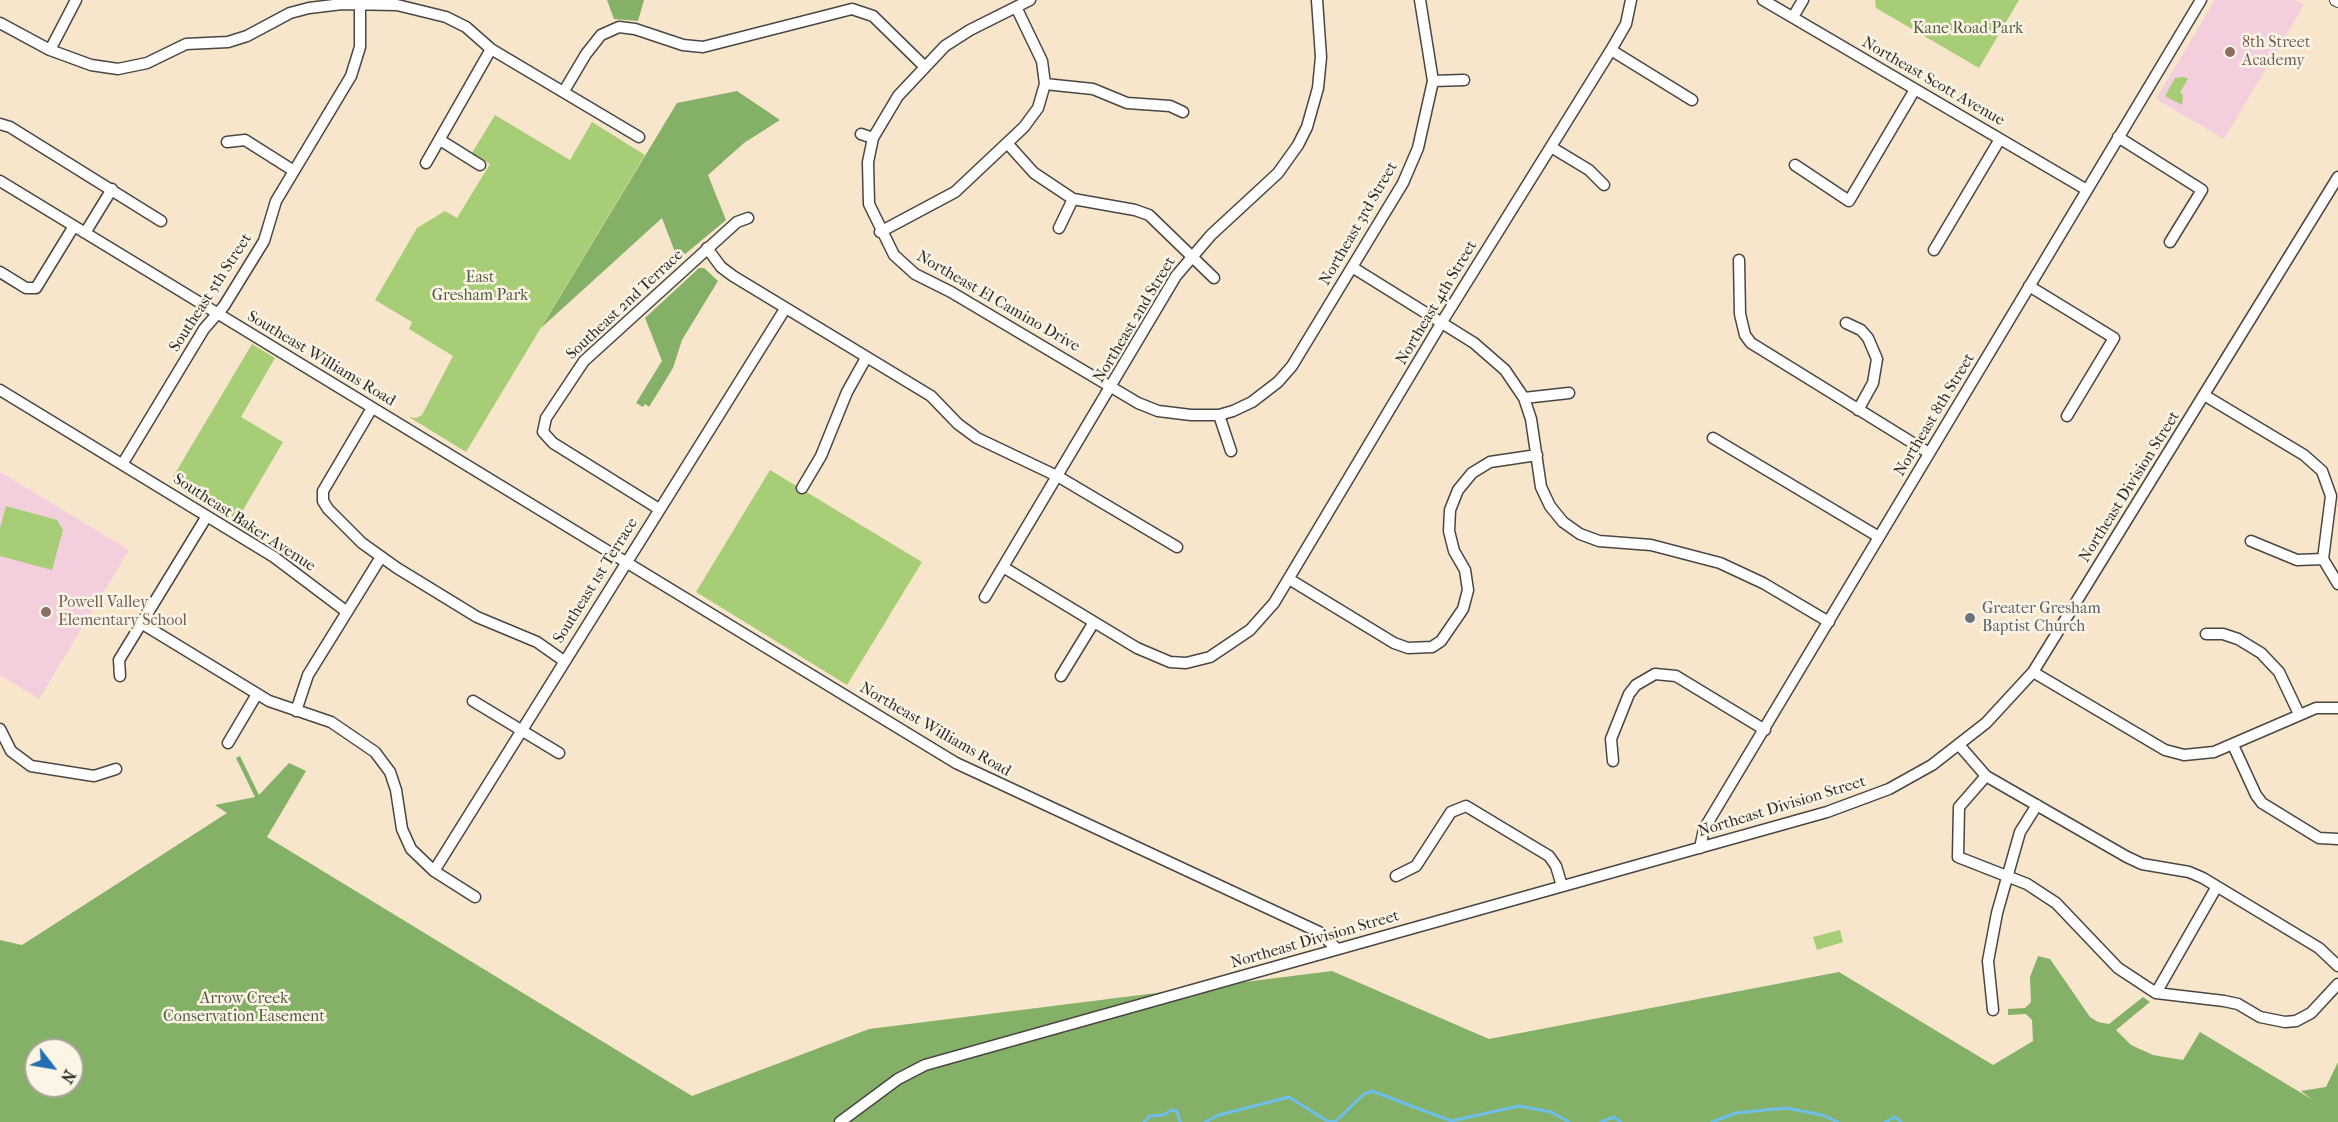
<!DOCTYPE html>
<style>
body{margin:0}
#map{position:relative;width:2338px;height:1122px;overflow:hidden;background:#f7e6cc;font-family:"IM FELL French Canon",serif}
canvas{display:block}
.north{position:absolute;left:24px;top:1038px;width:60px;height:60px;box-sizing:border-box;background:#fcf5e5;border:2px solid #a8a49b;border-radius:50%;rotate:121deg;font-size:16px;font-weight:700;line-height:24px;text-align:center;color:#2b2b2b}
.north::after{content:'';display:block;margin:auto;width:21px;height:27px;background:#1f6fb2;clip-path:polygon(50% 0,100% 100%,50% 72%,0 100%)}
</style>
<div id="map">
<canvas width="2338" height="1122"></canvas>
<div class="north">N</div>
</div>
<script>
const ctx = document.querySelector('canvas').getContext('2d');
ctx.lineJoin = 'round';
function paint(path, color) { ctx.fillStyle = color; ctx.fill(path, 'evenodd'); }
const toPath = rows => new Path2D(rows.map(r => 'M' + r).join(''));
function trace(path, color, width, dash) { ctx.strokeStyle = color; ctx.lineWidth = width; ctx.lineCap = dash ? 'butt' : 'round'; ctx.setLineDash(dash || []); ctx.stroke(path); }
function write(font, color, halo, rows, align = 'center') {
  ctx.font = font + ' "IM FELL French Canon",serif'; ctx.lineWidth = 5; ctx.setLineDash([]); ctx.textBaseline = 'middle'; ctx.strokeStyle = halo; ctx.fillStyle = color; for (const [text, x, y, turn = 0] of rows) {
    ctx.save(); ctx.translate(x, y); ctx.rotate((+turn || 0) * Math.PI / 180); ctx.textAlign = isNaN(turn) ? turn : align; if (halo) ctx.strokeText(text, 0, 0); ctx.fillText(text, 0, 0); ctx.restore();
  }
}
paint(toPath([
 [2215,0,2295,0,2304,5,2224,139,2156,99],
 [0,472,129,550,39,699,0,675]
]), '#f3cfde');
paint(toPath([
 [1875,0,2019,0,1979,68,1876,8],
 [2184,77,2188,79,2180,92,2183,95,2182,105,2165,96,2175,78],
 [495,115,570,160,592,122,645,155,466,452,409,417,416,418,422,415,453,356,409,329,412,322,375,300,417,228,445,211,457,218,490,164,472,153],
 [252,344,275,358,241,417,283,442,236,522,170,482],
 [770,470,922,562,847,685,696,592],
 [6,506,57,520,63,530,52,570,0,556,0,528],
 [1840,930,1843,942,1817,950,1813,937]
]), '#a7cd76');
paint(toPath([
 [607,0,644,0,638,21,614,19],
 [737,91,780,120,744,143,708,175,726,220,678,260,662,218,541,328,677,103],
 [699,268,704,268,718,281,682,340,673,368,649,407,645,404,643,407,636,403,662,361,645,318],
 [240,756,259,795,289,763,306,771,267,837,692,1096,869,1029,1332,971,1489,1039,1839,972,1993,1065,2033,1041,2032,1020,2026,1014,2008,1015,2008,1009,2025,1008,2031,1002,2030,977,2038,956,2050,959,2090,1017,2098,1022,2109,1024,2143,997,2150,1002,2116,1030,2131,1045,2153,1055,2183,1060,2200,1032,2313,1100,2301,1091,2326,1087,2338,1062,2338,1122,0,1122,0,940,22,945,227,813,215,805,255,797,236,758],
 [36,1050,72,1050,72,1086,36,1086]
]), '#85b067');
trace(toPath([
 [1144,1122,1150,1116,1163,1115,1172,1110,1177,1111,1180,1122],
 [1205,1122,1219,1115,1289,1097,1327,1121,1335,1122,1364,1094,1372,1091,1451,1121,1519,1106,1551,1112,1569,1122],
 [1601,1122,1614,1117,1621,1122],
 [1712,1122,1736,1113,1786,1108,1822,1115,1838,1122],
 [1885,1122,1895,1117,1901,1122]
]), '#6fbeea', 3);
const minor = toPath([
 [1030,0,970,30,945,46,898,96,873,138,868,162,869,204,894,255,915,274,951,292,1138,403,1158,411,1191,415,1219,415,1233,411,1252,402,1278,382,1292,366,1403,183,1418,148,1433,81,1420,0],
 [1763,0,2087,190],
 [1793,17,1803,0],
 [0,23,50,50,91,65,118,69,147,63,186,44,228,42,247,36,290,13,309,8,342,4,397,5,446,17,466,27,491,49,639,137],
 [50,50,76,0],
 [1611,50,1692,100],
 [1433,81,1464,80],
 [1045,84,1093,89,1127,103,1170,106,1183,112],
 [564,91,586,54,601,35,619,27,635,29,683,45,703,47,852,9,873,16,924,66],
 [0,124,10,127,161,221],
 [861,134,873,138],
 [2118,137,2202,190,2170,242],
 [440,140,480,165],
 [227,142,245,140,294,171],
 [1007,143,1034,173,1073,199,1135,210,1149,215,1214,278],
 [1551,147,1589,170,1604,185],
 [426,163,491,49],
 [1795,165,1849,201,1914,91],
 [0,181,956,763,1319,932,1337,949],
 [1059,228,1073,199],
 [880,232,955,192,1024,127,1038,108,1045,84,1042,61,1016,7],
 [85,233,112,189],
 [707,248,721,267,733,276,931,396,958,424,977,438,1059,477,1177,547],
 [1934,250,2000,139],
 [1739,260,1740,314,1745,335,1751,343,1929,453],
 [1352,267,1474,343,1505,370,1524,398,1531,419,1541,487,1550,506,1563,522,1580,534,1599,541,1651,545,1720,563,1763,583,1829,622],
 [0,272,26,288,36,288,74,226],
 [2029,286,2114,338,2067,416],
 [1846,323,1861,330,1868,338,1877,359,1873,383,1858,410],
 [0,390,274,557,347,612],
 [2204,395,2304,455,2322,471,2331,496,2323,559,2338,584],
 [1524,398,1569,393],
 [372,408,323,491,323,501,328,509,362,543,397,568,477,617,537,642,564,661],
 [1219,415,1231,451],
 [1713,438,1879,537],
 [123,463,204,329,224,306,264,241,276,201,351,76,360,47,360,3],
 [802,488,821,456,847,392,866,358],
 [659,509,553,443,543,432,546,418,584,361,737,222,748,218],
 [2251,541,2297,560,2323,559],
 [1003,567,1137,648,1170,662,1186,663,1210,657,1250,630,1274,603,1442,322,1611,50,1626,24,1631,0],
 [1289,579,1394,643,1408,648,1432,647,1441,641,1463,609,1468,590,1465,570,1454,551,1449,531,1450,510,1458,490,1472,473,1490,462,1537,455],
 [985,597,1176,276,1211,235,1278,173,1298,145,1307,127,1318,88,1321,57,1317,0],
 [141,623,269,701,331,722,375,752,390,772,396,790,402,829,411,849,434,871,475,897],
 [2206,634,2223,634,2238,639,2261,653,2279,672,2299,714],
 [2033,672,2165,750,2184,755,2214,752,2316,708,2338,708],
 [120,676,119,660,207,516],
 [1061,676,1094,622],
 [473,701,559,753],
 [296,711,308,675,381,557],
 [0,729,11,751,31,766,94,776,116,769],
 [228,743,257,694],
 [2233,745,2256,795,2262,803,2319,838,2338,839],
 [1960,746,1986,776,2127,857,2142,864,2189,872,2203,878,2319,948,2338,966],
 [1613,761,1611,739,1629,694,1636,685,1655,674,1676,676,1765,730],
 [1986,776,1959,807,1958,857,2027,884,2056,903,2118,968,2156,993,2224,1001,2238,1004,2260,1017,2285,1022,2296,1021,2311,1013,2338,984],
 [1700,848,1704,829,2201,0],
 [434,871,785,309],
 [1396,876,1416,866,1451,812,1466,806,1549,856,1556,866,1562,886],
 [2156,993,2216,888],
 [1993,1010,1988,961,1997,913,2020,832,2037,805],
 [840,1122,898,1079,925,1065,1827,812,1889,789,1932,765,1986,723,2033,672,2338,177]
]);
const major = toPath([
 [2336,0,2338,1]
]);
trace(minor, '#4a4743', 13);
trace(major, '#4a4743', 14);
trace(minor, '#fff', 10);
trace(major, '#fff', 12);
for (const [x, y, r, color] of [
 [2230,52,6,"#8d6e63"],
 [46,612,6,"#8d6e63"],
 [1970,618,6,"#6b7280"]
]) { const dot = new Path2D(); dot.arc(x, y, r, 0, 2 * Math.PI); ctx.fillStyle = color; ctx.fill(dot); trace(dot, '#fcf5e5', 2); }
write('16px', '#505c42', '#fcf5e5', [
 ["Kane Road Park",1968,29],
 ["East",480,278],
 ["Gresham Park",480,296],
 ["Arrow Creek",244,999],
 ["Conservation Easement",244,1017]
]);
write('16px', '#785e54', '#fcf5e5', [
 ["8th Street",2242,43],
 ["Academy",2242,61],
 ["Powell Valley",58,603],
 ["Elementary School",58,621]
], 'left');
write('16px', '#2b2b2b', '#fcf5e5', [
 ["Northeast Scott Avenue",1933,82,30],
 ["Northeast 3rd Street",1359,224,-60],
 ["Southeast 5th Street",211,293,-57],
 ["Northeast El Camino Drive",998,302,30],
 ["Northeast 4th Street",1437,303,-59],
 ["Southeast 2nd Terrace",625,305,-43],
 ["Northeast 2nd Street",1135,320,-59],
 ["Southeast Williams Road",321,359,31],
 ["Northeast 8th Street",1935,415,-59],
 ["Northeast Division Street",2130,487,-58],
 ["Southeast Baker Avenue",244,523,33],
 ["Southeast 1st Terrace",596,581,-58],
 ["Northeast Williams Road",935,730,30],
 ["Northeast Division Street",1782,807,-17],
 ["Northeast Division Street",1315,940,-16]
]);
write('16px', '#5b616d', '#fcf5e5', [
 ["Greater Gresham",1982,609],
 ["Baptist Church",1982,627]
], 'left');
</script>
